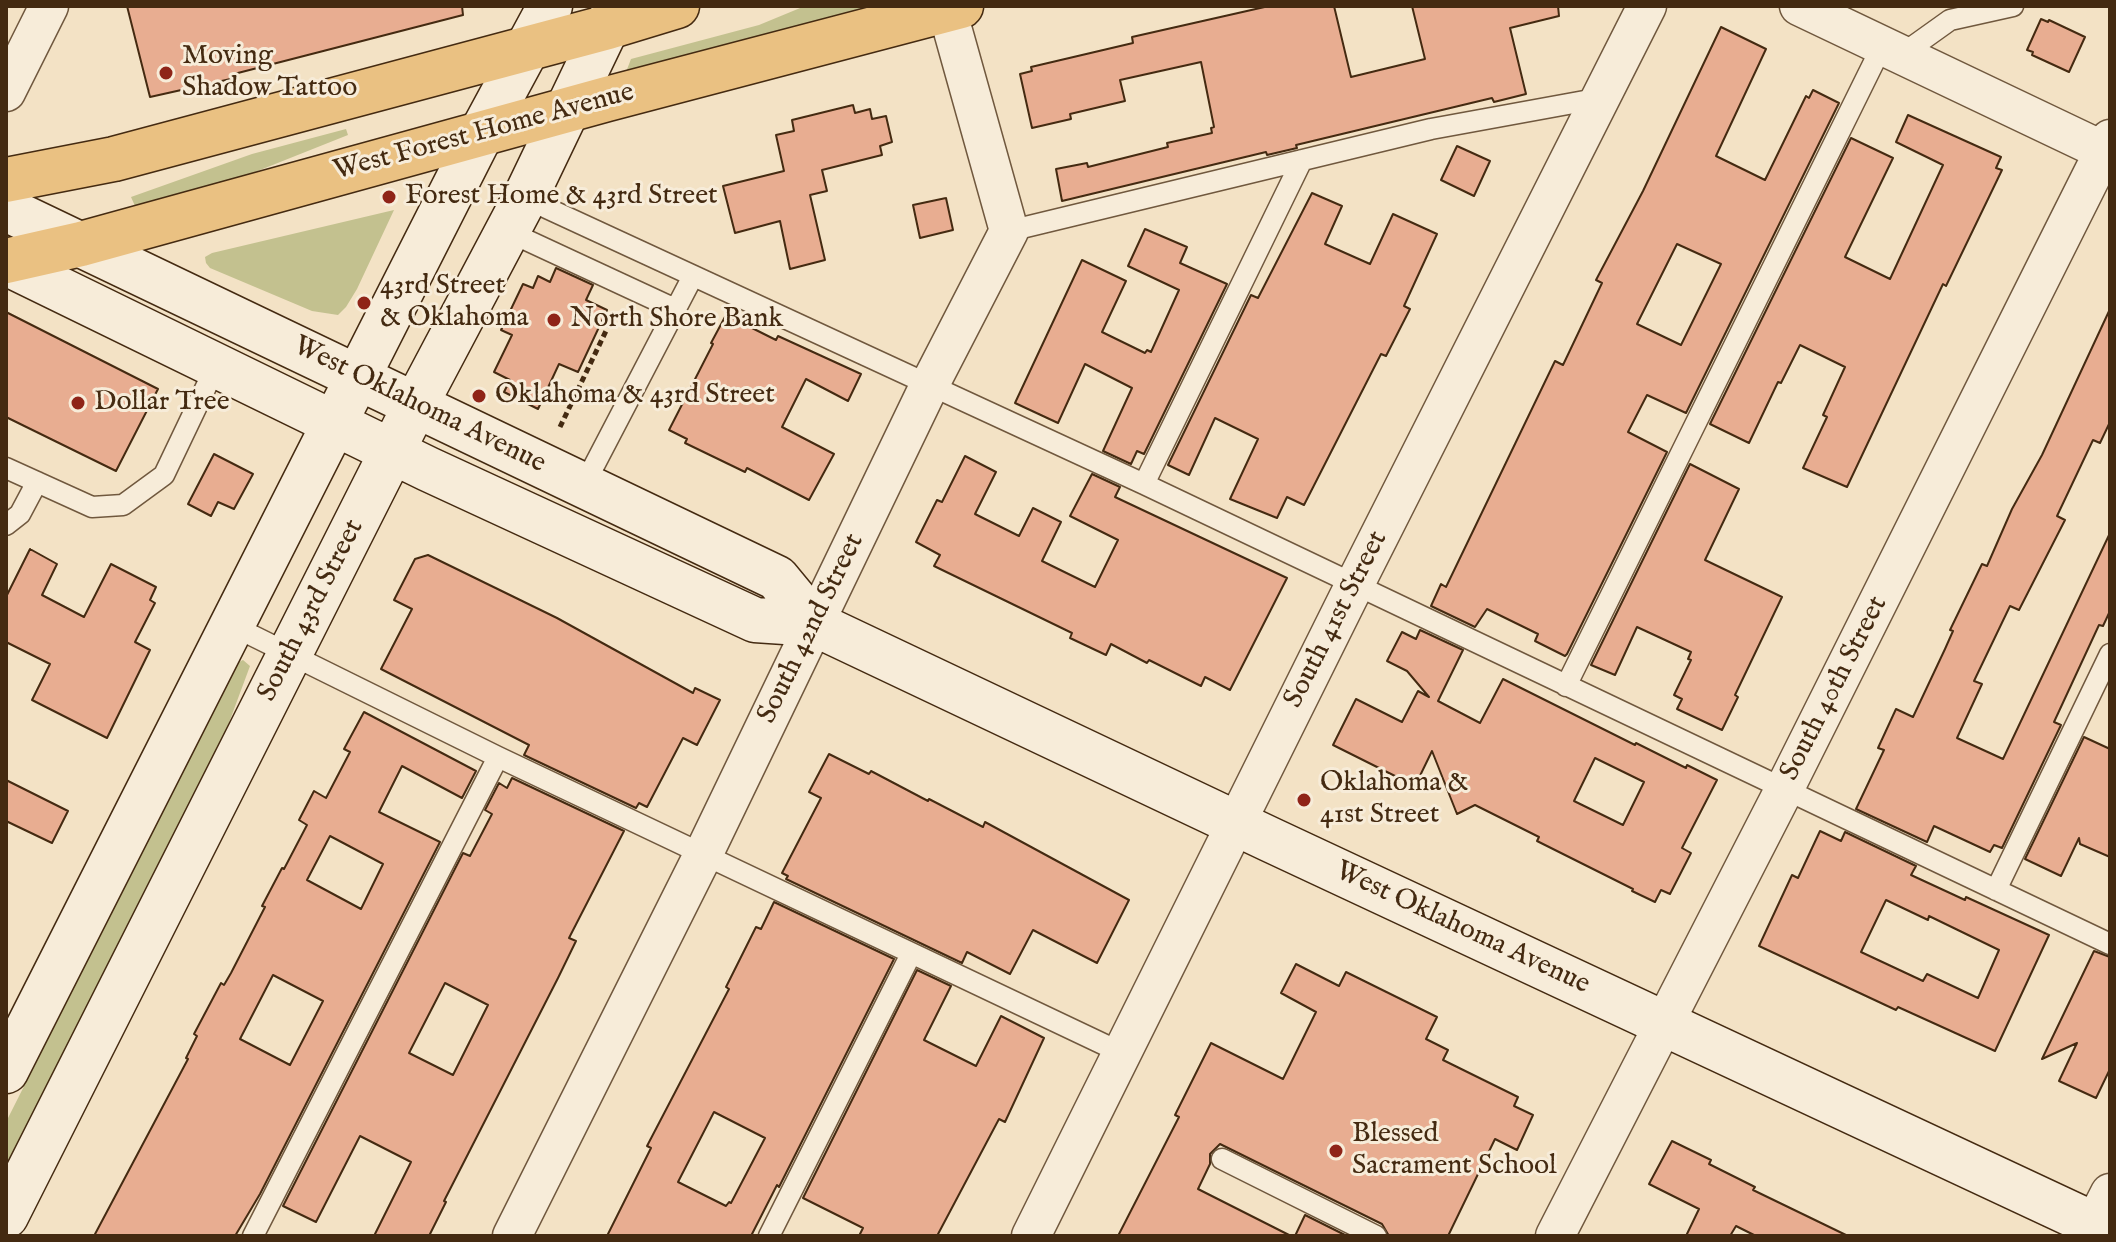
<!DOCTYPE html>
<style>
body{margin:0}
#map{position:relative;width:2116px;height:1242px;overflow:hidden;background:#f3e2c5;font-family:"IM FELL English",serif}
canvas{display:block}
.frame{position:absolute;inset:0;border:8px solid #442a11;pointer-events:none}
</style>
<div id="map">
<canvas width="2116" height="1242"></canvas>
<div class="frame"></div>
</div>
<script>
const ctx = document.querySelector('canvas').getContext('2d');
ctx.lineJoin = 'round';
function paint(path, color) { ctx.fillStyle = color; ctx.fill(path, 'evenodd'); }
const toPath = rows => new Path2D(rows.map(r => 'M' + r).join(''));
function trace(path, color, width, dash) { ctx.strokeStyle = color; ctx.lineWidth = width; ctx.lineCap = dash ? 'butt' : 'round'; ctx.setLineDash(dash || []); ctx.stroke(path); }
function write(font, color, halo, rows, align = 'center') {
  ctx.font = font + ' "IM FELL English",serif'; ctx.lineWidth = 6; ctx.setLineDash([]); ctx.textBaseline = 'middle'; ctx.strokeStyle = halo; ctx.fillStyle = color; for (const [text, x, y, turn = 0] of rows) {
    ctx.save(); ctx.translate(x, y); ctx.rotate((+turn || 0) * Math.PI / 180); ctx.textAlign = isNaN(turn) ? turn : align; if (halo) ctx.strokeText(text, 0, 0); ctx.fillText(text, 0, 0); ctx.restore();
  }
}
paint(toPath([
 [805,6,872,6,626,72,631,59,759,25],
 [346,129,348,135,245,176,135,206,131,197,252,154],
 [394,210,357,289,346,307,338,315,312,311,210,268,206,263,205,257,212,253],
 [243,660,250,666,217,755,6,1174,6,1122,237,663]
]), '#c3c18f');
const building = toPath([
 [127,6,462,6,463,15,234,74,235,78,150,97,127,6],
 [1269,6,1334,6,1351,77,1425,59,1412,6,1558,6,1559,16,1510,28,1526,94,1494,102,1492,98,1296,145,1297,148,1267,155,1266,152,1062,201,1056,169,1087,163,1088,167,1168,147,1167,143,1212,133,1211,128,1214,127,1201,62,1120,80,1125,101,1070,114,1071,119,1032,128,1020,74,1032,71,1031,67,1133,43,1132,37,1269,6],
 [2041,19,2048,22,2049,20,2085,37,2069,72,2032,55,2033,52,2027,50,2041,19],
 [1721,27,1766,49,1716,156,1765,180,1806,96,1809,98,1813,90,1839,103,1686,413,1647,395,1628,432,1667,452,1567,654,1565,656,1535,641,1538,634,1487,609,1475,627,1431,606,1441,584,1446,587,1555,361,1563,365,1602,283,1596,280,1643,191,1721,27],
 [1677,244,1721,264,1681,345,1637,324,1677,244],
 [853,105,855,113,870,109,872,119,886,116,892,142,880,146,882,155,822,170,827,191,810,195,825,260,790,269,780,221,735,233,723,186,784,171,776,135,794,131,792,120,853,105],
 [1908,115,2001,157,1996,168,2002,170,1946,286,1943,284,1847,487,1803,468,1827,417,1823,415,1845,367,1800,345,1781,383,1778,382,1749,443,1710,424,1851,138,1893,158,1845,257,1890,279,1943,165,1896,142,1908,115],
 [1457,146,1490,161,1474,196,1441,180,1457,146],
 [1312,193,1342,206,1325,244,1370,264,1393,214,1437,234,1404,306,1410,309,1386,356,1381,354,1304,505,1287,497,1277,518,1230,499,1258,439,1215,418,1189,475,1168,465,1251,295,1258,298,1312,193],
 [946,198,953,230,920,238,913,205,946,198],
 [1145,229,1187,247,1180,263,1227,284,1144,454,1137,451,1131,464,1103,451,1132,388,1085,364,1058,423,1015,403,1082,260,1126,281,1102,332,1145,353,1147,350,1151,352,1179,290,1128,266,1145,229],
 [556,268,593,285,586,300,607,310,578,372,559,364,538,409,504,392,510,380,494,372,512,335,501,330,523,284,533,288,538,276,550,282,556,268],
 [2110,309,2110,422,2100,443,2093,440,2057,516,2065,520,2019,610,2010,606,1974,681,1982,684,1957,738,2003,759,2110,533,2110,611,2103,626,2099,625,2054,722,2061,725,2002,848,1994,845,1990,852,1934,826,1927,842,1856,809,1884,750,1878,748,1896,709,1913,717,1945,649,1953,631,1950,630,1982,564,1987,566,2012,509,2042,455,2110,309],
 [6,312,158,389,116,471,6,417,6,312],
 [726,315,776,340,778,336,861,374,848,401,806,379,782,427,834,454,809,500,747,468,745,472,685,443,687,439,669,430,713,344,711,343,726,315],
 [214,454,253,474,234,509,218,502,211,516,188,504,214,454],
 [965,456,996,472,975,514,1019,536,1033,508,1061,522,1042,561,1095,587,1118,540,1070,516,1092,474,1120,487,1115,497,1287,578,1230,690,1205,677,1201,686,1149,660,1147,663,1111,644,1106,655,1070,638,1072,633,934,566,940,555,916,542,937,500,942,502,965,456],
 [1690,464,1739,489,1705,560,1782,597,1735,695,1738,697,1722,730,1677,709,1682,699,1674,695,1691,660,1688,659,1691,652,1637,627,1615,675,1591,665,1690,464],
 [30,549,57,564,42,595,84,617,111,564,156,587,150,600,155,603,135,642,150,650,107,738,32,700,50,664,6,642,6,597,30,549],
 [428,555,557,618,693,693,695,688,720,700,697,745,683,738,647,807,639,803,636,808,524,755,529,745,381,669,412,609,394,600,415,559,428,555],
 [1420,630,1463,650,1438,701,1480,723,1503,679,1635,745,1636,743,1686,768,1687,765,1717,780,1682,848,1691,853,1670,894,1661,890,1655,902,1632,891,1633,889,1537,841,1539,837,1475,805,1457,814,1432,751,1415,786,1333,745,1356,699,1402,722,1418,691,1429,697,1407,671,1387,661,1402,632,1416,639,1420,630],
 [1595,758,1644,782,1623,825,1574,801,1595,758],
 [364,712,476,771,462,798,402,766,379,812,440,842,260,1194,235,1236,94,1236,188,1059,186,1058,197,1036,194,1034,221,983,224,985,231,973,265,907,262,906,282,868,284,869,307,825,299,820,314,791,326,798,350,752,344,749,364,712],
 [330,836,383,864,361,909,307,880,330,836],
 [273,975,323,1001,290,1065,240,1039,273,975],
 [2084,737,2110,749,2110,857,2080,844,2079,838,2061,876,2025,859,2084,737],
 [829,754,869,774,871,771,928,801,929,799,983,827,985,822,1129,900,1097,963,1033,930,1010,974,967,952,962,963,786,879,788,876,782,873,821,798,809,792,829,754],
 [512,778,624,831,569,938,576,941,558,978,444,1201,446,1202,429,1236,374,1236,411,1162,360,1136,316,1222,283,1206,463,853,470,856,492,814,485,810,499,783,507,788,512,778],
 [445,983,488,1005,453,1075,409,1053,445,983],
 [6,780,68,811,52,843,6,821,6,780],
 [1820,831,1841,841,1845,832,1916,866,1911,875,1965,900,1966,897,2049,935,1995,1051,1898,1007,1896,1010,1759,946,1792,875,1798,878,1820,831],
 [1886,900,1928,920,1929,916,1999,950,1978,998,1927,974,1923,981,1861,952,1886,900],
 [774,902,894,959,779,1187,777,1185,751,1236,607,1236,651,1148,647,1146,729,989,726,987,756,927,761,929,774,902],
 [714,1112,765,1138,731,1203,729,1202,726,1206,678,1182,714,1112],
 [2094,951,2110,957,2110,1069,2096,1098,2059,1081,2077,1043,2042,1059,2094,951],
 [1296,964,1339,986,1346,972,1437,1017,1426,1039,1448,1050,1443,1060,1518,1097,1514,1106,1533,1115,1517,1150,1495,1139,1448,1236,1389,1236,1382,1224,1220,1144,1210,1154,1210,1164,1198,1189,1291,1236,1118,1236,1179,1117,1175,1115,1211,1043,1283,1079,1316,1012,1281,993,1296,964],
 [917,970,951,986,924,1040,976,1066,1001,1016,1044,1038,1005,1122,999,1119,937,1236,859,1236,863,1228,803,1198,917,970],
 [1672,1141,1711,1160,1709,1164,1755,1187,1753,1190,1848,1236,1756,1236,1736,1226,1730,1236,1686,1236,1699,1209,1649,1184,1672,1141],
 [1305,1215,1347,1236,1295,1236,1305,1215]
]);
paint(building, '#e8ad91');
trace(building, '#442a11', 2);
const lane = toPath([
 [1901,55,1950,20,2013,6],
 [525,198,1144,484,2110,944],
 [507,231,675,309],
 [1009,231,1431,129,1601,98],
 [6,468,92,507,123,505,164,475,216,366],
 [1144,484,1302,160],
 [584,485,693,276],
 [6,525,20,514,37,482],
 [233,626,498,757,1122,1053],
 [1566,686,1882,46],
 [1996,890,2110,654],
 [1222,1159,1376,1236],
 [253,1236,498,757],
 [769,1236,911,954]
]);
const street = toPath([
 [1799,6,2110,154],
 [6,92,49,6],
 [512,1236,703,855,929,386,1009,231,946,6],
 [1031,1236,1354,586,1647,6],
 [1555,1236,1784,790,2110,139],
 [2088,1236,2110,1193]
]);
const secondary = toPath([
 [6,209,777,578,815,624],
 [6,263,428,469,755,620,815,624,1269,839,2110,1232],
 [6,1071,481,134,550,6],
 [6,1216,416,404,525,198,617,6]
]);
const primary = toPath([
 [6,180,114,159,608,27,677,6],
 [6,261,81,244,607,99,961,6]
]);
trace(lane, '#70583e', 23);
trace(street, '#70583e', 41);
trace(secondary, '#442a11', 47);
trace(primary, '#442a11', 47);
trace(toPath([
 [560,427,616,310]
]), '#442a11', 5, [6, 4]);
trace(lane, '#f7ecd9', 20);
trace(street, '#f7ecd9', 38);
trace(secondary, '#f7ecd9', 44);
trace(primary, '#eac182', 44);
for (const [x, y, r, color] of [
 [166,73,8,"#8f2418"],
 [389,197,8,"#8f2418"],
 [364,303,8,"#8f2418"],
 [554,320,8,"#8f2418"],
 [479,396,8,"#8f2418"],
 [78,403,8,"#8f2418"],
 [1304,800,8,"#8f2418"],
 [1336,1151,8,"#8f2418"]
]) { const dot = new Path2D(); dot.arc(x, y, r, 0, 2 * Math.PI); ctx.fillStyle = color; ctx.fill(dot); trace(dot, '#f7ecd9', 3); }
write('28px', '#442a11', '#f7ecd9', [
 ["Moving",182,57],
 ["Shadow Tattoo",182,89],
 ["Forest Home & 43rd Street",405,197],
 ["43rd Street",380,287],
 ["& Oklahoma",380,319],
 ["North Shore Bank",570,320],
 ["Oklahoma & 43rd Street",495,396],
 ["Dollar Tree",94,403],
 ["Oklahoma &",1320,784],
 ["41st Street",1320,816],
 ["Blessed",1352,1135],
 ["Sacrament School",1352,1167]
], 'left');
write('28px', '#442a11', '#f7ecd9', [
 ["West Forest Home Avenue",484,133,-15],
 ["West Oklahoma Avenue",419,406,26],
 ["South 43rd Street",312,611,-63],
 ["South 41st Street",1337,620,-63],
 ["South 42nd Street",812,629,-64],
 ["South 40th Street",1835,689,-63],
 ["West Oklahoma Avenue",1462,929,25]
]);
</script>
